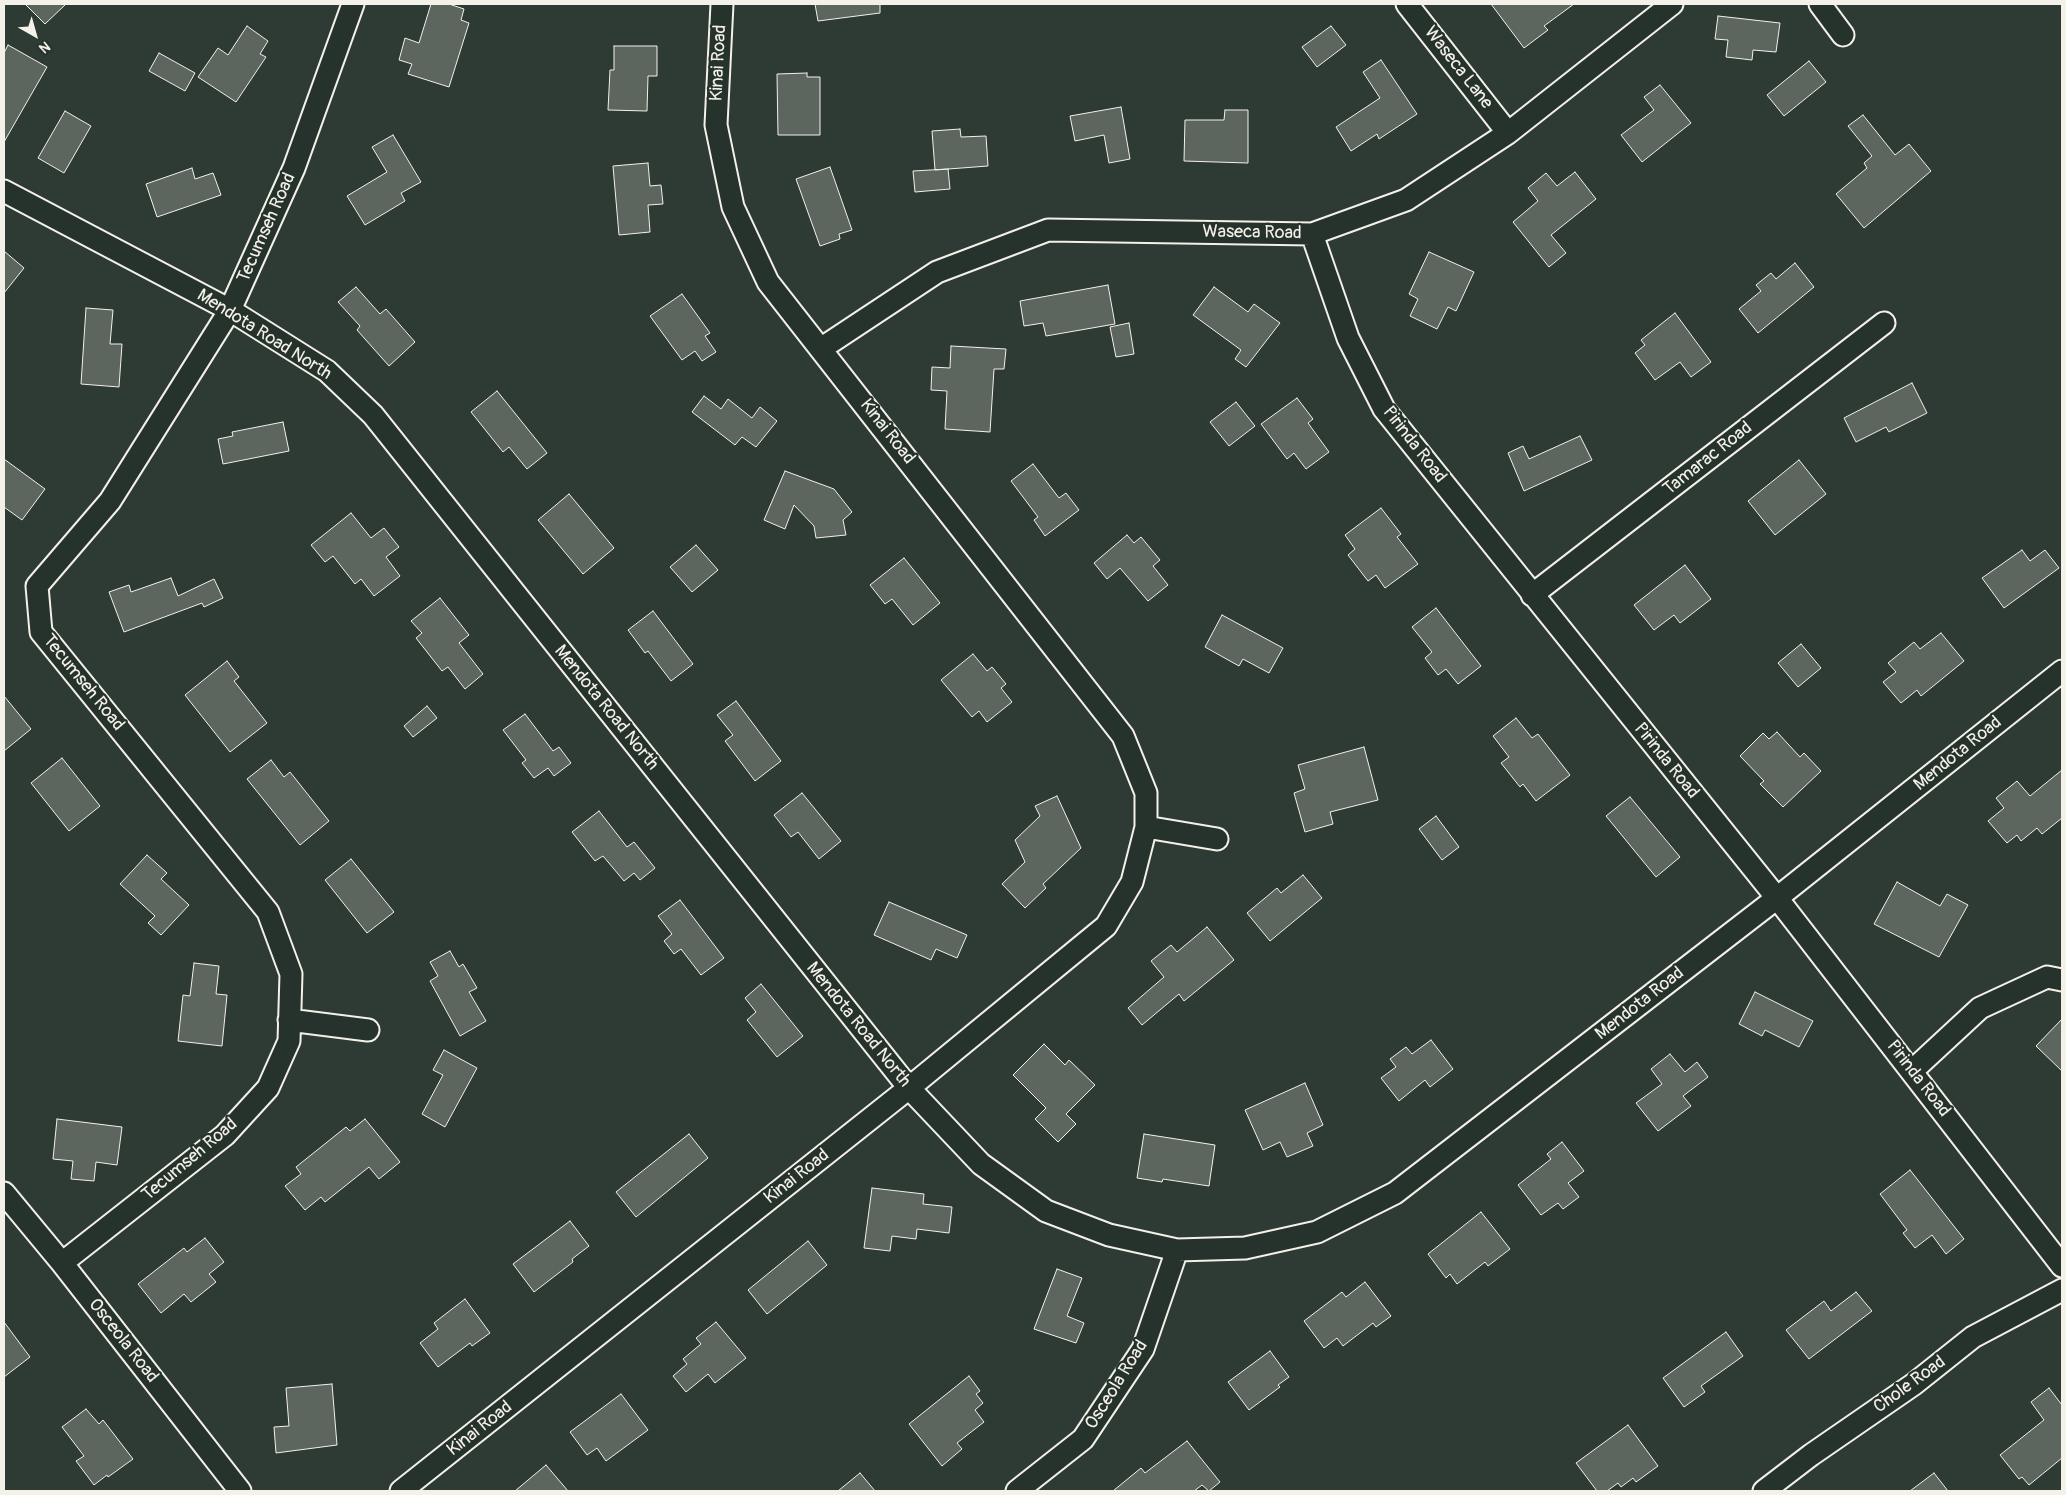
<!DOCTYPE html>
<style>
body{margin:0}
#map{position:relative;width:2066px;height:1495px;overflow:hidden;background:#2e3b34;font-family:Pangolin,sans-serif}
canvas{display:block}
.frame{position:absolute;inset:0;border:5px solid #f4f1e8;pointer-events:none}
.north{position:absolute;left:10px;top:10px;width:50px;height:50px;-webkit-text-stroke:4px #26332d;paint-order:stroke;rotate:142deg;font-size:14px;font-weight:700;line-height:20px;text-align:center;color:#f4f1e8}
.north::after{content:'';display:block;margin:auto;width:18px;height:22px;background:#f4f1e8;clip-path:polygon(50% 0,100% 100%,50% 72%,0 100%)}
</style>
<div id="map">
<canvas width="2066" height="1495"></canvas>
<div class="frame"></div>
<div class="north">N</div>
</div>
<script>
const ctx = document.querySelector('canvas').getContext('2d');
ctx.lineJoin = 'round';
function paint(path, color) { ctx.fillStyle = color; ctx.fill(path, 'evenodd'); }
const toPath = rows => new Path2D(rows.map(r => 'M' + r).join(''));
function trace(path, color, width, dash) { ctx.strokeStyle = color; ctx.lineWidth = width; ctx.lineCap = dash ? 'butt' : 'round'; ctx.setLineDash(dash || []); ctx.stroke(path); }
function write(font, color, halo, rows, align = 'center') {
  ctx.font = font + ' Pangolin,sans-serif'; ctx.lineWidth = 4.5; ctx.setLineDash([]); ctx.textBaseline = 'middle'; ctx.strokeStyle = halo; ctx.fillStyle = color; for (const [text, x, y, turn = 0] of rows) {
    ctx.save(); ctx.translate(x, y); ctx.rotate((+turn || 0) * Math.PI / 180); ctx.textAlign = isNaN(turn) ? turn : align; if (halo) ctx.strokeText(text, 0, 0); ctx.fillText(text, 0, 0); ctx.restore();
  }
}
const building = toPath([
 [25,4,66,4,45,24,25,4],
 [431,4,449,4,464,9,461,20,469,23,449,87,408,74,412,64,399,60,405,38,419,43,431,4],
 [815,4,880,4,880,13,818,21,815,4],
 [1491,4,1574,4,1544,26,1548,30,1524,48,1491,4],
 [1718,16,1780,23,1776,52,1753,50,1752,60,1726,57,1728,40,1715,39,1718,16],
 [247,26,268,41,260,54,266,57,236,102,198,77,218,48,228,55,247,26],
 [1331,26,1346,45,1317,67,1302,47,1331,26],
 [8,45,47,67,4,142,4,53,8,45],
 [614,46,657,46,657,76,648,76,647,111,608,110,610,70,614,70,614,46],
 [159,53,195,73,185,91,149,71,159,53],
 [1381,60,1417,114,1379,139,1377,134,1351,151,1336,127,1380,98,1363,72,1381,60],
 [1809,61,1826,82,1784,116,1767,95,1809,61],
 [807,73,807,77,820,77,820,135,778,135,777,74,807,73],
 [1660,85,1691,123,1642,162,1621,135,1654,110,1644,97,1660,85],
 [1121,107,1130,159,1109,163,1104,135,1075,141,1070,116,1121,107],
 [1225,110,1248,110,1248,163,1184,161,1185,120,1224,120,1225,110],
 [65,111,91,126,64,173,38,158,65,111],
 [1863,115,1895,155,1909,144,1931,171,1864,228,1836,194,1867,168,1864,163,1872,156,1848,126,1863,115],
 [960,129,961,137,986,136,988,166,935,170,932,131,960,129],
 [393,135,421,182,401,193,405,201,365,225,347,196,387,172,372,147,393,135],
 [648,163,650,186,661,185,663,204,648,205,650,232,619,235,613,166,648,163],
 [830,167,852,230,839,234,840,239,820,246,796,179,830,167],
 [192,168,195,179,213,173,221,195,157,217,146,184,192,168],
 [948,169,950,189,915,192,913,171,948,169],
 [1575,172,1596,199,1551,235,1566,253,1549,267,1513,222,1538,201,1528,188,1546,173,1557,186,1575,172],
 [4,251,24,268,4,293,4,251],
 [1429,252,1474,272,1456,311,1448,307,1437,329,1410,316,1418,299,1409,294,1429,252],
 [1795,263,1814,287,1758,333,1739,309,1761,291,1756,285,1771,273,1776,279,1795,263],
 [1108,285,1115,324,1046,336,1043,323,1024,326,1020,301,1108,285],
 [356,287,380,314,386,309,415,342,389,366,357,330,360,326,338,302,356,287],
 [1214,287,1248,312,1254,304,1280,323,1246,367,1235,359,1241,350,1193,315,1214,287],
 [682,294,710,333,705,336,716,352,702,361,695,351,682,360,650,316,682,294],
 [86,308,113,310,110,344,122,344,119,387,81,384,86,308],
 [1675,313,1711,362,1691,377,1680,362,1655,380,1635,353,1645,345,1641,340,1675,313],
 [1129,323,1134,354,1116,357,1110,327,1129,323],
 [951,346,1006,349,1004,369,994,369,990,432,945,429,947,391,931,390,932,367,950,368,951,346],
 [1912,383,1927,413,1889,432,1886,427,1856,442,1844,418,1912,383],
 [497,391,547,453,527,469,509,447,503,452,471,412,497,391],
 [704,396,721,409,728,399,752,418,760,407,777,421,756,447,742,437,735,445,692,412,704,396],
 [1297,398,1313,419,1308,423,1329,452,1306,469,1294,453,1287,459,1261,424,1297,398],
 [1236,402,1255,426,1229,446,1210,422,1236,402],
 [283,422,289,451,223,464,218,439,233,436,232,432,283,422],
 [1580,436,1592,460,1524,491,1508,453,1523,446,1529,459,1580,436],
 [4,459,45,489,22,520,4,507,4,459],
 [1799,460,1826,494,1775,535,1748,501,1799,460],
 [1033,464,1059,498,1066,493,1079,510,1045,536,1034,520,1038,517,1011,481,1033,464],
 [785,471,834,489,852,512,843,520,846,535,816,538,814,526,794,505,785,529,764,520,785,471],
 [569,494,614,548,583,574,538,520,569,494],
 [1381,508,1401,534,1397,537,1418,564,1385,588,1376,575,1368,581,1348,555,1355,549,1345,535,1381,508],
 [351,513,371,538,384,528,399,547,386,557,400,576,374,596,361,579,355,584,333,556,325,562,311,545,351,513],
 [1127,535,1134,543,1141,537,1160,560,1153,566,1168,585,1148,601,1120,568,1107,579,1094,563,1127,535],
 [696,545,718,570,692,592,670,567,696,545],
 [2022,550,2030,561,2045,550,2059,568,2004,608,1982,578,2022,550],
 [904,558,940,603,913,625,892,599,885,604,870,585,904,558],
 [1685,565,1711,599,1680,623,1674,615,1654,630,1634,605,1685,565],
 [171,578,178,596,214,579,223,598,204,607,202,603,124,632,109,592,129,585,131,592,171,578],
 [440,598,469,635,459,643,483,674,465,689,448,667,442,671,416,638,422,633,411,621,440,598],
 [1436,608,1481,666,1458,684,1446,669,1438,675,1425,658,1432,652,1412,627,1436,608],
 [653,611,693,664,671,681,648,651,645,653,628,630,653,611],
 [1222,615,1283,648,1269,673,1243,659,1239,666,1205,647,1222,615],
 [1941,633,1964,661,1921,696,1917,690,1901,703,1883,682,1896,672,1888,663,1914,642,1920,649,1941,633],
 [1801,644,1821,668,1798,687,1778,663,1801,644],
 [973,654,987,671,992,667,1006,684,1001,688,1012,702,987,722,979,711,972,717,941,680,973,654],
 [227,661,239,677,234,681,267,723,230,752,185,695,227,661],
 [4,696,31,729,4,751,4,696],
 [736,701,781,761,755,781,725,741,733,735,717,715,736,701],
 [427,706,437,718,413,737,404,726,427,706],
 [525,714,553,751,559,747,571,763,554,776,548,768,534,778,522,763,526,760,503,730,525,714],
 [1516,718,1532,738,1538,734,1570,775,1536,801,1523,784,1520,787,1501,763,1509,757,1493,736,1516,718],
 [1777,732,1800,757,1804,753,1821,771,1783,807,1760,784,1764,781,1740,756,1763,733,1769,739,1777,732],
 [1364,747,1378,800,1330,812,1333,824,1305,832,1294,793,1305,789,1298,765,1364,747],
 [62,758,100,806,69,831,31,783,62,758],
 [271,760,284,777,290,772,329,821,300,845,247,779,271,760],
 [2062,770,2062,818,2042,834,2037,828,2021,841,2017,835,2007,843,1988,821,2004,808,1996,798,2017,781,2030,796,2062,770],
 [802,793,841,841,819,859,798,832,791,837,774,815,802,793],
 [1057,796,1081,848,1043,884,1046,888,1025,908,1002,884,1025,862,1015,840,1040,816,1035,806,1057,796],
 [1630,797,1680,857,1656,877,1606,816,1630,797],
 [599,811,627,847,634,842,655,868,640,880,634,873,624,881,603,856,595,861,572,832,599,811],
 [1436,816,1459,847,1442,860,1419,829,1436,816],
 [147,855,167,873,161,879,189,905,161,935,148,923,155,916,120,884,147,855],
 [351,859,394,912,367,933,325,880,351,859],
 [1303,875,1322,898,1270,941,1247,913,1277,888,1281,893,1303,875],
 [1897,882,1940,906,1947,894,1968,905,1939,957,1874,924,1897,882],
 [680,900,724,958,701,975,681,949,674,954,664,941,672,934,658,916,680,900],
 [889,902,967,935,957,958,936,949,931,960,874,935,889,902],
 [1207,927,1234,960,1184,1001,1179,994,1142,1025,1128,1008,1164,977,1151,961,1171,945,1177,952,1207,927],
 [450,951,459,967,463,964,477,988,469,992,486,1021,460,1036,430,981,438,976,430,962,450,951],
 [194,963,219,966,216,994,227,995,222,1046,178,1041,183,995,190,996,194,963],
 [761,984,803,1036,777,1057,747,1020,756,1012,745,998,761,984],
 [1755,992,1813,1021,1799,1047,1765,1030,1762,1036,1739,1024,1755,992],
 [2062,1019,2062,1071,2036,1046,2062,1019],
 [1431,1040,1453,1069,1430,1087,1425,1080,1399,1101,1381,1078,1396,1067,1390,1059,1406,1047,1412,1054,1431,1040],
 [1044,1044,1065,1065,1069,1060,1095,1085,1066,1114,1076,1124,1058,1142,1035,1119,1046,1108,1013,1075,1044,1044],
 [444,1050,477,1068,445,1127,422,1114,443,1075,433,1070,444,1050],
 [1670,1054,1685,1072,1697,1062,1708,1077,1683,1096,1691,1106,1658,1131,1636,1103,1662,1084,1651,1069,1670,1054],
 [1305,1083,1323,1125,1307,1133,1313,1146,1287,1157,1280,1142,1263,1150,1245,1110,1305,1083],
 [57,1119,122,1127,117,1165,96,1162,94,1181,71,1179,73,1161,53,1159,57,1119],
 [365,1119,400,1162,379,1179,369,1167,325,1202,321,1197,305,1210,285,1186,301,1174,296,1167,346,1127,350,1131,365,1119],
 [689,1134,708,1158,636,1217,616,1192,689,1134],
 [1144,1134,1215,1145,1209,1186,1163,1179,1162,1182,1137,1178,1144,1134],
 [1562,1142,1584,1171,1568,1183,1579,1197,1563,1209,1558,1203,1541,1215,1518,1185,1551,1159,1547,1154,1562,1142],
 [1910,1170,1964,1239,1946,1254,1932,1235,1915,1248,1903,1233,1907,1230,1880,1194,1910,1170],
 [872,1188,924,1194,923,1204,952,1207,949,1233,917,1229,916,1239,892,1236,890,1251,864,1248,872,1188],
 [1481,1212,1510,1249,1488,1266,1485,1262,1457,1284,1450,1274,1446,1278,1428,1254,1481,1212],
 [570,1221,589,1246,572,1259,573,1262,534,1292,513,1264,570,1221],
 [205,1238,224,1262,209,1274,216,1282,191,1302,184,1294,161,1313,138,1284,184,1248,187,1252,205,1238],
 [808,1241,827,1265,767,1314,748,1290,808,1241],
 [1057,1269,1082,1278,1067,1316,1084,1323,1076,1343,1034,1329,1057,1269],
 [1365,1282,1391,1316,1376,1327,1373,1323,1343,1346,1337,1338,1324,1348,1304,1321,1342,1292,1346,1297,1365,1282],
 [1856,1292,1872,1311,1809,1359,1786,1330,1824,1301,1831,1311,1856,1292],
 [465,1299,490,1333,472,1346,470,1343,438,1367,420,1343,438,1329,434,1323,465,1299],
 [4,1322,30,1357,4,1377,4,1322],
 [716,1322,746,1358,715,1383,708,1374,686,1392,673,1376,687,1364,683,1359,701,1344,696,1338,716,1322],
 [1726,1332,1743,1356,1701,1386,1705,1392,1684,1407,1663,1378,1726,1332],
 [1270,1351,1289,1377,1278,1385,1280,1387,1249,1410,1228,1382,1270,1351],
 [969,1376,980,1391,976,1394,983,1403,975,1410,984,1422,957,1443,962,1449,942,1466,909,1424,969,1376],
 [332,1384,337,1445,276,1453,274,1427,289,1426,286,1388,332,1384],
 [2049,1388,2062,1405,2062,1458,2029,1485,2022,1477,2019,1479,2000,1455,2044,1420,2031,1402,2049,1388],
 [621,1394,648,1430,606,1461,597,1448,587,1455,570,1432,621,1394],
 [86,1409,99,1424,103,1420,133,1459,108,1477,107,1475,94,1485,76,1461,84,1456,62,1427,86,1409],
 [1628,1425,1658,1466,1636,1482,1633,1478,1621,1487,1618,1483,1607,1491,1597,1491,1576,1463,1628,1425],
 [1187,1441,1220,1482,1209,1491,1202,1485,1194,1491,1113,1491,1141,1468,1145,1473,1187,1441],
 [546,1465,568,1491,515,1491,546,1465],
 [860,1473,875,1491,838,1491,860,1473],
 [1934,1473,1948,1491,1910,1491,1934,1473]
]);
paint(building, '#5c655e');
trace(building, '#f4f1e8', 1);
const street = toPath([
 [1407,4,1508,133],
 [1820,4,1843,35],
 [4,191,230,310,327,371,373,415,909,1088,981,1164,1046,1211,1109,1235,1177,1250,1245,1248,1317,1232,1395,1193,1777,898,2062,671],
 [1312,234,1348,338,1384,409,1777,898,2062,1266],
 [822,348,937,272,1048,230,1312,234,1406,200,1508,133,1672,4],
 [1532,595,1884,323],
 [1146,827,1217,839],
 [289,1020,368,1030],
 [1912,1071,1980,1008,2047,977,2062,980],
 [4,1193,62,1263,240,1491],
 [62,1263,225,1135,268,1088,289,1041,291,974,268,912,41,632,37,586,110,501,230,310,294,168,353,4],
 [401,1491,909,1088,1106,926,1132,882,1146,827,1146,793,1123,736,768,282,733,207,716,125,722,4],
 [1017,1491,1083,1439,1143,1349,1177,1250],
 [1764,1491,1811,1455,1914,1384,1973,1337,2062,1290]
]);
trace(street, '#f4f1e8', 25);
trace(street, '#26332d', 21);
write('18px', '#f4f1e8', '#26332d', [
 ["Kinai Road",719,63,-87],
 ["Waseca Lane",1458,68,52],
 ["Tecumseh Road",267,228,-66],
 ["Waseca Road",1252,233,1],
 ["Mendota Road North",264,335,32],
 ["Kinai Road",887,432,52],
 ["Pirinda Road",1414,445,52],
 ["Tamarac Road",1708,459,-38],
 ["Tecumseh Road",83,683,51],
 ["Mendota Road North",606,708,51],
 ["Mendota Road",1958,754,-39],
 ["Pirinda Road",1666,761,51],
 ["Mendota Road",1640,1004,-38],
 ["Mendota Road North",858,1025,51],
 ["Pirinda Road",1918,1079,52],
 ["Tecumseh Road",190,1160,-40],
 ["Kinai Road",797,1177,-38],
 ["Osceola Road",123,1341,52],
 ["Osceola Road",1117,1385,-58],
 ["Chole Road",1910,1385,-36],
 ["Kinai Road",480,1429,-38]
]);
</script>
